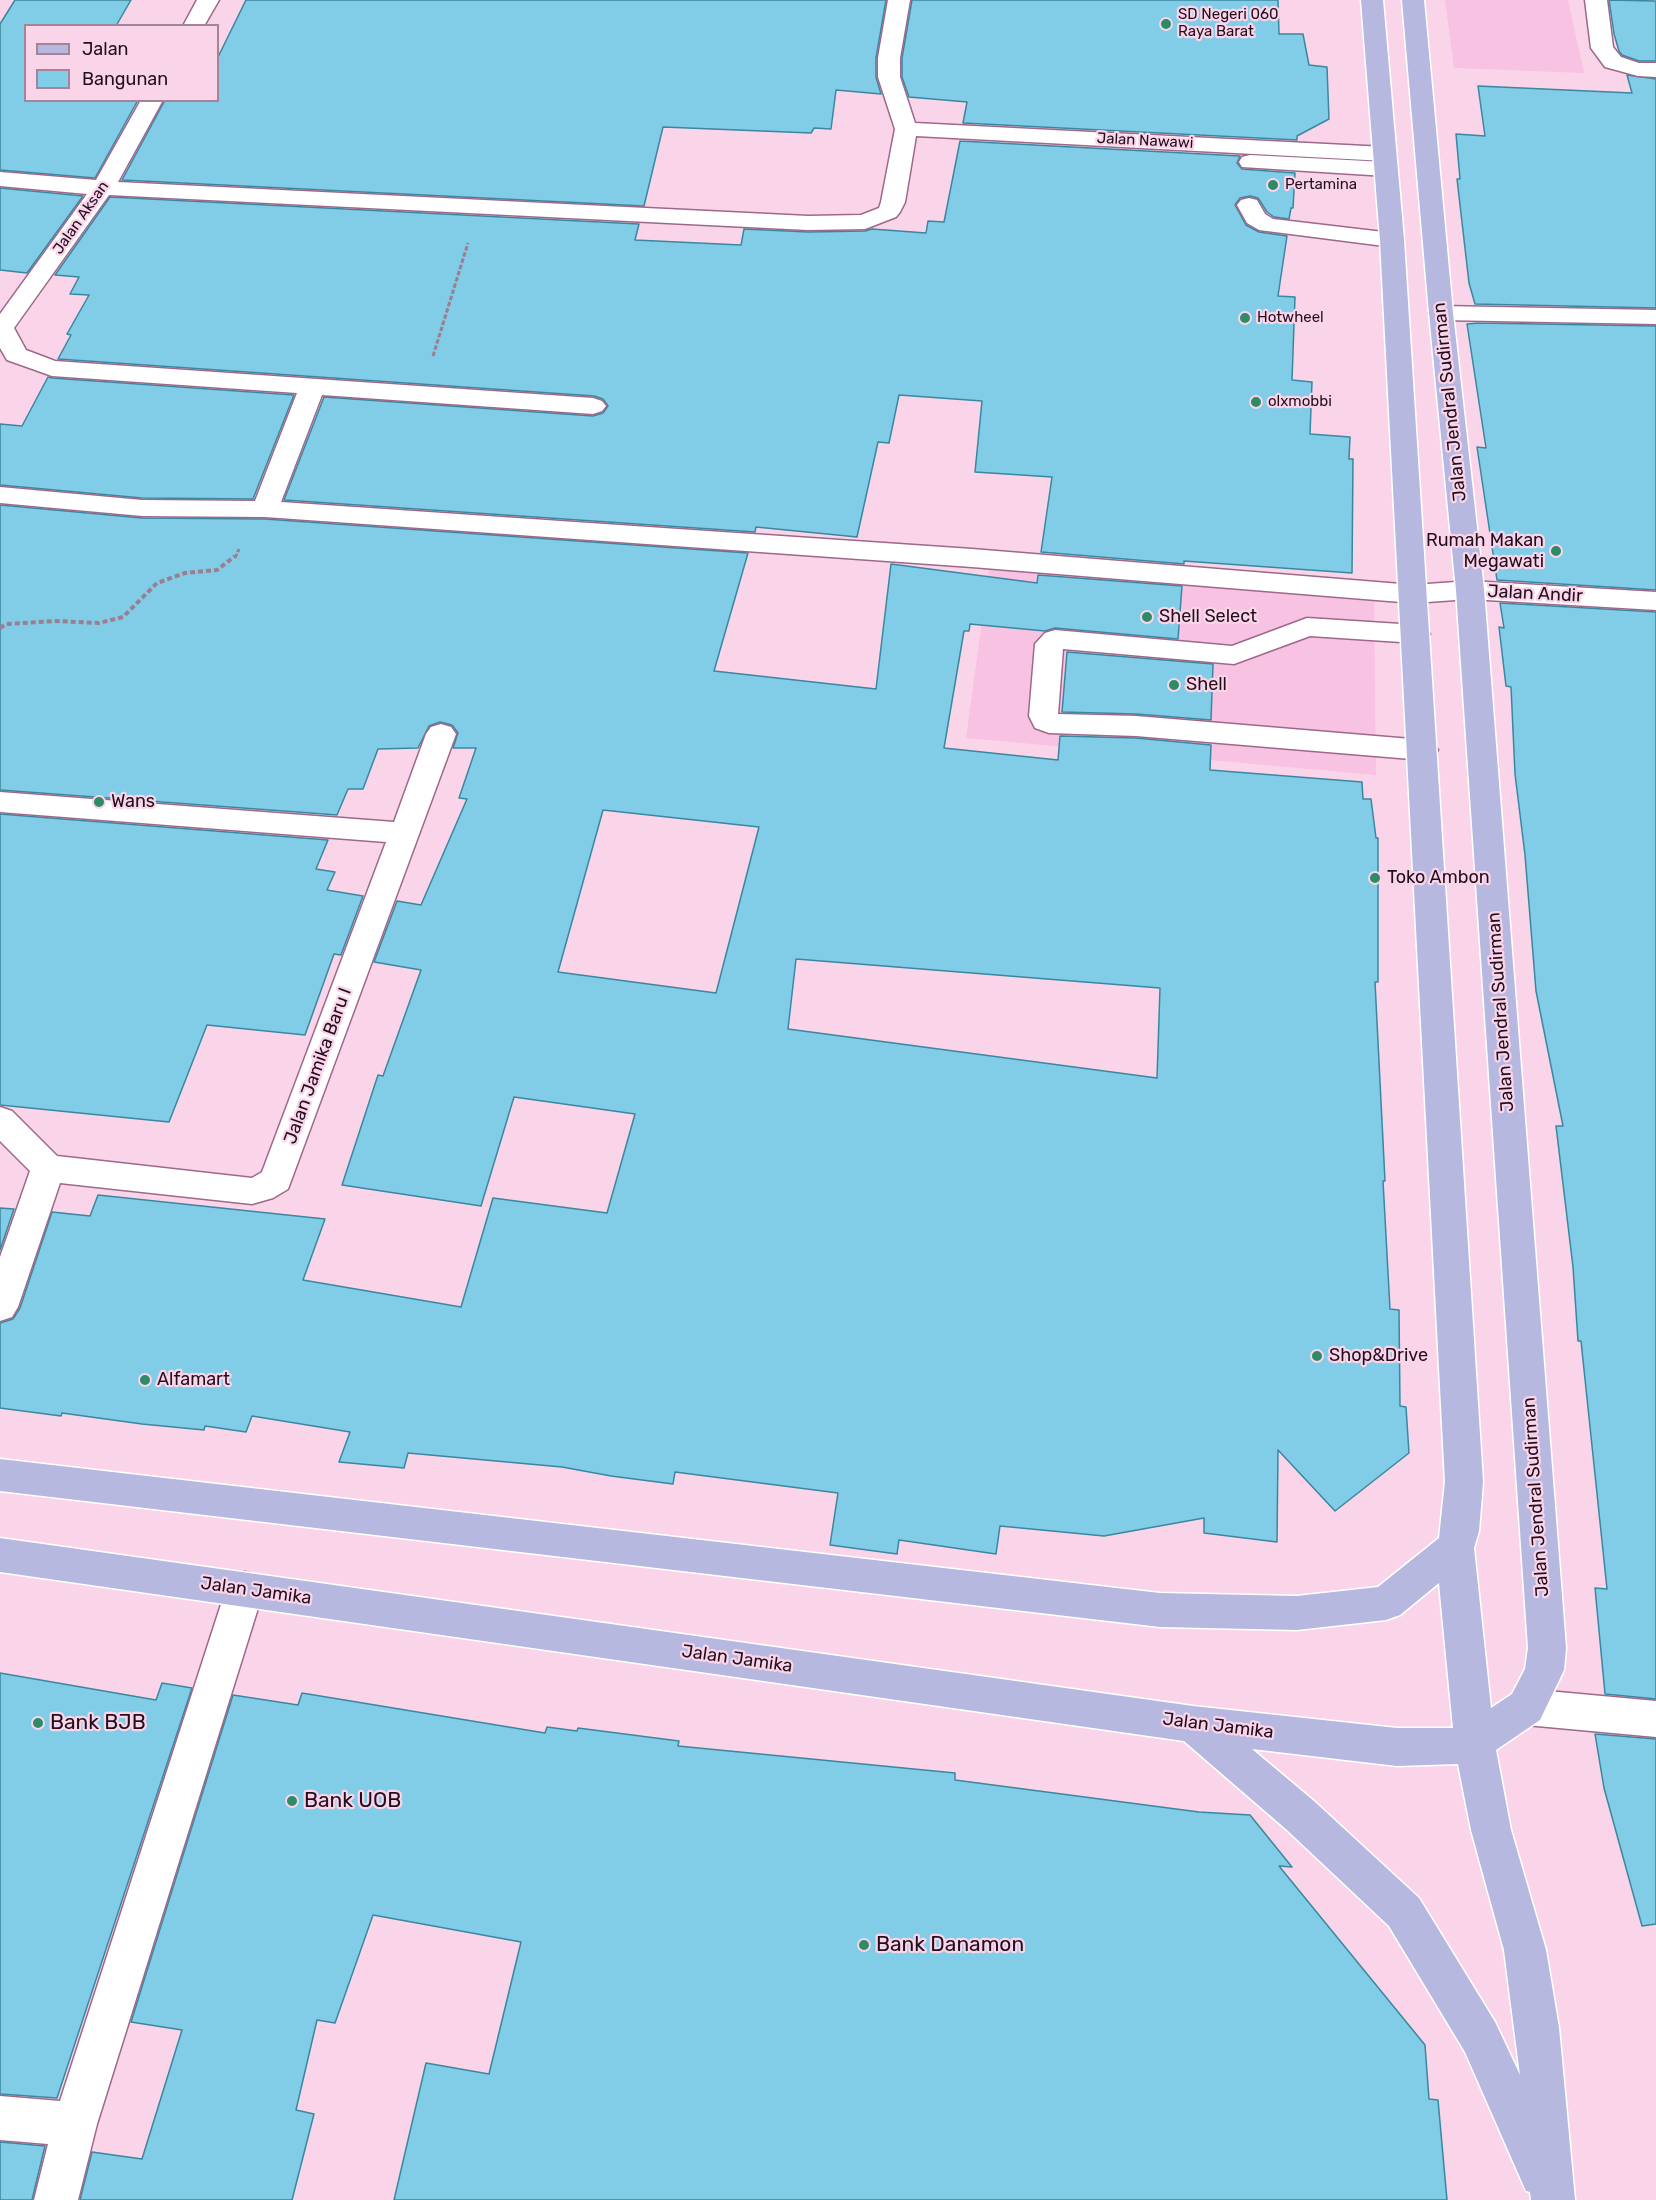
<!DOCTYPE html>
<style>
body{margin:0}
#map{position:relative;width:1656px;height:2200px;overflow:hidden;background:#fad5ea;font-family:Rubik,sans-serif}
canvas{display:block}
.legend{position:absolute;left:24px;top:24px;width:195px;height:78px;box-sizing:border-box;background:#fad5ea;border:2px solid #a48598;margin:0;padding:8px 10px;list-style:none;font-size:18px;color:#230e1c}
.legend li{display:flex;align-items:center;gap:12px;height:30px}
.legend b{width:30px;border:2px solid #a48598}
</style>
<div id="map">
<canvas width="1656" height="2200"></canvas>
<ul class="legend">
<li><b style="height:8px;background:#b6b8e0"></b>Jalan</li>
<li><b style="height:16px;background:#81cce6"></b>Bangunan</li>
</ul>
</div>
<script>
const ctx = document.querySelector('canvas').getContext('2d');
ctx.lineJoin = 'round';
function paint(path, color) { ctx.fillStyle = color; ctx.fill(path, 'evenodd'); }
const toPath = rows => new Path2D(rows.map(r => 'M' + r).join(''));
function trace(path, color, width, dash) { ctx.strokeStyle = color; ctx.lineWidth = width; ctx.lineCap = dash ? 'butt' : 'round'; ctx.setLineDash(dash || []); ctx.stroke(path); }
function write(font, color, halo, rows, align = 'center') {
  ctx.font = font + ' Rubik,sans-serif'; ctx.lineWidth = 4.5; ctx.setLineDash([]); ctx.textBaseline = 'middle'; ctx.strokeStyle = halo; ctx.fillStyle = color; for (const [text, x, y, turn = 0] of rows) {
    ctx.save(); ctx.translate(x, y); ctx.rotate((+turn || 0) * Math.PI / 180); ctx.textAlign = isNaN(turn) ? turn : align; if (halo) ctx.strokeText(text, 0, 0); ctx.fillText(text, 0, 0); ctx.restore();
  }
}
paint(toPath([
 [1445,0,1568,0,1584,73,1454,68],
 [989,569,1374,601,1376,775,966,738]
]), '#f8c2e3');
const building = toPath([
 [15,0,131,0,116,26,26,26,26,100,138,100,95,178,0,170,0,24,15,0],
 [246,0,886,0,876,58,876,77,881,94,836,90,831,129,814,128,811,133,663,127,644,206,122,180,165,100,218,100,218,57,246,0],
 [912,0,1278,0,1279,34,1303,34,1309,65,1327,67,1329,119,1297,136,1297,140,963,123,967,102,909,97,902,77,902,58,912,0],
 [1609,0,1656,1,1656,61,1639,61,1622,55,1619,51,1614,34,1609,0],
 [1627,75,1656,79,1656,308,1475,304,1469,283,1457,179,1460,179,1456,134,1485,136,1478,86,1632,93,1627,75],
 [960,141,1240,156,1237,163,1242,169,1295,173,1293,208,1291,208,1289,219,1274,217,1267,212,1258,198,1250,196,1240,198,1235,205,1246,225,1259,232,1287,236,1278,296,1295,297,1292,380,1312,382,1310,434,1350,437,1349,459,1353,459,1352,573,1184,561,1184,564,1041,552,1052,477,975,472,982,401,899,395,889,443,878,442,857,537,756,527,755,532,284,500,324,397,593,416,603,413,608,406,603,399,594,396,58,359,71,335,67,334,89,295,70,294,79,277,55,275,110,197,639,224,635,240,741,245,744,229,808,232,865,231,872,229,926,233,928,221,944,222,960,141],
 [0,188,83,196,27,273,0,270,0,188],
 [1479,323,1656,326,1656,590,1497,580,1477,447,1486,448,1467,324,1479,323],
 [48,377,52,378,294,395,253,499,142,498,0,485,0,424,22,426,48,377],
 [0,505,142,518,265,519,748,553,714,671,876,689,891,564,1037,583,1038,575,1182,586,1178,639,1055,628,1045,631,970,624,969,631,964,631,944,748,1058,760,1060,736,1136,738,1211,745,1210,770,1362,782,1363,799,1371,799,1376,838,1378,838,1378,982,1375,982,1385,1181,1383,1181,1390,1309,1399,1310,1400,1406,1406,1407,1409,1453,1335,1511,1278,1450,1277,1542,1204,1533,1204,1518,1104,1536,1000,1526,996,1554,899,1540,897,1554,830,1545,838,1493,675,1472,673,1484,611,1476,562,1467,408,1453,404,1468,339,1462,350,1432,252,1416,246,1432,205,1426,204,1430,142,1424,62,1413,61,1416,0,1408,0,1323,13,1319,20,1308,52,1212,90,1216,98,1195,325,1219,303,1280,461,1307,493,1198,607,1213,635,1114,514,1097,481,1206,342,1185,378,1075,383,1076,421,970,374,962,397,901,421,905,467,799,459,798,476,748,453,748,458,733,452,725,440,722,429,726,418,748,378,749,363,789,348,789,337,815,0,790,0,505],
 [603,810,759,827,716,993,558,972,603,810],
 [796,959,1160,988,1157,1078,788,1029,796,959],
 [1500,603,1656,612,1656,1699,1605,1694,1595,1588,1607,1589,1581,1341,1578,1341,1573,1267,1556,1126,1563,1126,1536,991,1525,855,1515,774,1511,687,1506,686,1499,627,1504,628,1500,603],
 [1067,652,1213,664,1211,720,1136,714,1062,712,1067,652],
 [0,814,328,840,316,869,335,872,327,890,363,896,341,955,334,954,305,1035,207,1025,169,1122,0,1105,0,814],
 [0,1208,14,1209,0,1250,0,1208],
 [0,1673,156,1700,162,1683,192,1688,57,2098,0,2094,0,1673],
 [302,1693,545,1733,547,1727,577,1731,578,1728,679,1741,678,1746,955,1773,955,1780,1199,1812,1250,1815,1292,1867,1279,1866,1425,2045,1429,2099,1438,2100,1447,2200,394,2200,426,2063,489,2074,521,1942,373,1915,335,2023,317,2020,296,2110,314,2114,292,2200,80,2200,92,2152,142,2159,182,2030,131,2022,233,1695,298,1705,302,1693],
 [1595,1734,1656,1739,1656,1924,1642,1926,1604,1788,1595,1734],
 [0,2142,45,2146,32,2200,0,2200,0,2142]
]);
paint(building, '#81cce6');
trace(building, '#3a879f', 1.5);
const service = toPath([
 [1250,155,1386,162,1394,164,1397,169,1394,174,1386,176,1242,167,1239,162,1242,157,1250,155],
 [1249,198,1257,200,1265,214,1273,219,1392,233,1400,235,1404,240,1400,245,1392,247,1259,230,1247,223,1237,205,1241,200,1249,198],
 [1307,618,1416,625,1426,628,1430,634,1426,640,1416,643,1310,636,1234,664,1063,649,1058,714,1136,716,1423,740,1433,743,1438,750,1433,757,1423,760,1136,736,1049,733,1035,728,1029,716,1035,644,1045,633,1055,630,1232,646,1307,618]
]);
const minor = toPath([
 [197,0,219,0,204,26,183,26,197,0],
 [888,0,910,0,900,58,900,77,915,123,1385,147,1393,149,1396,154,1393,159,1385,161,916,136,905,202,900,212,896,217,865,229,808,230,109,195,14,328,26,350,55,361,593,398,602,401,606,406,602,411,593,414,322,395,281,502,972,549,1413,585,1423,588,1427,594,1423,600,1413,603,972,567,265,517,142,516,0,503,0,487,142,500,255,501,297,393,52,376,7,360,0,348,0,314,87,194,0,186,0,172,96,180,141,100,163,100,118,182,808,216,861,215,879,208,881,202,895,129,878,77,878,58,888,0],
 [1585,0,1607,0,1613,47,1621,57,1639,63,1656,63,1656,77,1638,76,1605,67,1591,48,1585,0],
 [1441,306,1656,310,1656,324,1441,320,1432,318,1429,313,1432,308,1441,306],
 [441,724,451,727,456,734,288,1189,273,1198,252,1204,60,1183,18,1307,12,1317,0,1321,0,1257,30,1171,0,1141,0,1107,12,1111,57,1156,252,1178,262,1172,386,842,0,812,0,792,394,822,426,734,431,727,441,724],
 [245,1572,259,1577,264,1589,97,2124,78,2200,34,2200,48,2144,0,2140,0,2096,60,2101,226,1589,231,1577,245,1572],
 [1526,1689,1656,1701,1656,1737,1526,1725,1512,1720,1506,1707,1512,1694,1526,1689]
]);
const tertiary = toPath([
 [1470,581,1656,592,1656,610,1470,599,1413,603,1403,600,1399,594,1403,588,1413,585,1470,581]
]);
const primary = toPath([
 [1361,0,1383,0,1404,240,1483,1482,1479,1531,1474,1548,1491,1708,1512,1694,1525,1669,1528,1648,1456,590,1429,313,1402,0,1424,0,1453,313,1484,590,1566,1648,1564,1670,1540,1720,1496,1750,1511,1830,1546,1950,1559,2028,1575,2200,1531,2200,1530,2192,1526,2191,1465,2052,1389,1926,1287,1830,1184,1741,0,1572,0,1538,1193,1706,1397,1728,1453,1728,1439,1583,1400,1615,1386,1620,1297,1630,1160,1627,0,1491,0,1459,1160,1593,1297,1596,1378,1587,1439,1538,1445,1482,1380,240,1361,0],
 [1252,1749,1397,1766,1458,1764,1471,1830,1504,1950,1520,2075,1495,2022,1419,1898,1315,1802,1252,1749]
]);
trace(service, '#9e688a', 3);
trace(minor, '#9e688a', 3);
trace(tertiary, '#9e688a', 3);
trace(primary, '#fff', 3);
trace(toPath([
 [433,356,468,243],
 [235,558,239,549]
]), '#9c7e90', 3, [4.5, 2]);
trace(toPath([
 [0,628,6,624,56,621,99,623,123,617,157,583,185,573,217,570,235,556]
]), '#9c7e90', 4, [5, 3]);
paint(service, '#fff');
paint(minor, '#fff');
paint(tertiary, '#fff');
paint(primary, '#b6b8e0');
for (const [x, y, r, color] of [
 [1166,24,6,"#2d8c65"],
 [1273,185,6,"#2d8c65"],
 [1245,318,6,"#2d8c65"],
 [1256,402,6,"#2d8c65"],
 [1556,551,6,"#2d8c65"],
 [1147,617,6,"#2d8c65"],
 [1174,685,6,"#2d8c65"],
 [99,802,6,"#2d8c65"],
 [1375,878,6,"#2d8c65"],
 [1317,1356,6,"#2d8c65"],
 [145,1380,6,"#2d8c65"],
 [38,1723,6,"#2d8c65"],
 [292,1801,6,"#2d8c65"],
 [864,1945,6,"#2d8c65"]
]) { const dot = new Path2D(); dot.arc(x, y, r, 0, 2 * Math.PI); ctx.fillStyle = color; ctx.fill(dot); trace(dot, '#fad5ea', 2); }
write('15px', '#230e1c', '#fad5ea', [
 ["SD Negeri 060",1178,15],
 ["Raya Barat",1178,32],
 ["Pertamina",1285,185],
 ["Hotwheel",1257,318],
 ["olxmobbi",1268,402]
], 'left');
write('15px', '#230e1c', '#fad5ea', [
 ["Jalan Nawawi",1145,141,3],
 ["Jalan Aksan",81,218,-55]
]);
write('18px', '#230e1c', '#fad5ea', [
 ["Jalan Jendral Sudirman",1450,402,-96],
 ["Jalan Andir",1535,594,3],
 ["Jalan Jendral Sudirman",1501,1012,-94],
 ["Jalan Jamika Baru I",318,1066,-70],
 ["Jalan Jendral Sudirman",1536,1497,-94],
 ["Jalan Jamika",256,1591,8],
 ["Jalan Jamika",737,1659,8],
 ["Jalan Jamika",1218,1726,7]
]);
write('18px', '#230e1c', '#fad5ea', [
 ["Rumah Makan",1544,541,"right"],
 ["Megawati",1544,562,"right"],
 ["Shell Select",1159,617],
 ["Shell",1186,685],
 ["Wans",111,802],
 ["Toko Ambon",1387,878],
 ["Shop&Drive",1329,1356],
 ["Alfamart",157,1380]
], 'left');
write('21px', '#230e1c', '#fad5ea', [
 ["Bank BJB",50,1723],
 ["Bank UOB",304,1801],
 ["Bank Danamon",876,1945]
], 'left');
</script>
